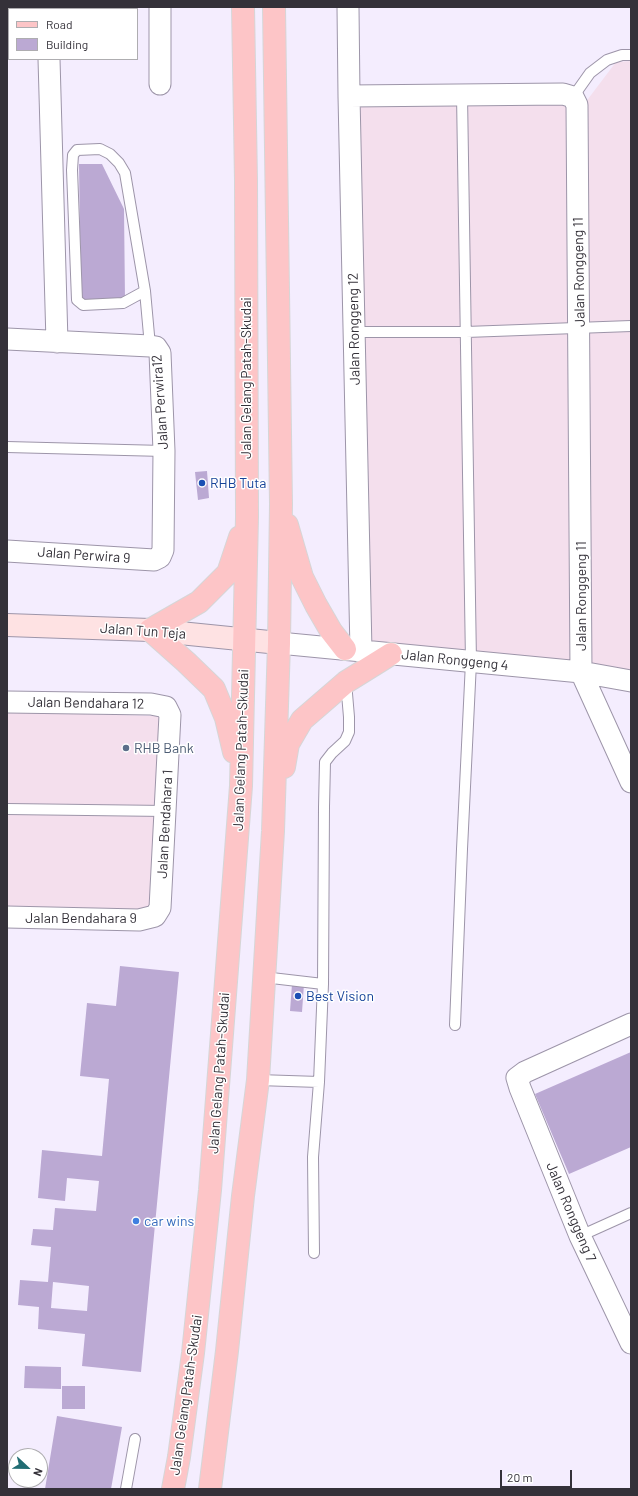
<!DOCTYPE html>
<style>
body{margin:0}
#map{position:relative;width:638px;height:1496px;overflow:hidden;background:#f4edfe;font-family:Barlow,sans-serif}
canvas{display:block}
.frame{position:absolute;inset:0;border:8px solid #343139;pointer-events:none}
.legend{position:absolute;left:8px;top:8px;width:130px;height:52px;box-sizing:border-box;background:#fff;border:1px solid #aeadb0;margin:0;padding:5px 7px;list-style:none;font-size:12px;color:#343139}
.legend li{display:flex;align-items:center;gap:8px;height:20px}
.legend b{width:20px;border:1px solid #aeadb0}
.north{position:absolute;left:8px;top:1448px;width:40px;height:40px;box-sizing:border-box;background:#fff;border:1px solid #aeadb0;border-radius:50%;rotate:112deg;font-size:11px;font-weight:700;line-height:16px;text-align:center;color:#343139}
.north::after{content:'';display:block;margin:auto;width:14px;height:18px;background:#216d73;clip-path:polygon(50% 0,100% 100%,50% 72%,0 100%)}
.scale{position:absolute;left:500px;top:1470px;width:72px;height:18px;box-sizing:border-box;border:2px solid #343139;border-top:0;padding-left:5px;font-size:12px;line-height:14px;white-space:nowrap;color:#343139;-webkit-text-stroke:3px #fff;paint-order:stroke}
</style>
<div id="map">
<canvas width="638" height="1496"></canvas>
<div class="frame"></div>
<ul class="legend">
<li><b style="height:5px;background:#fdc5c7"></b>Road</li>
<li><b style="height:11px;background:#bba9d3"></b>Building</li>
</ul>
<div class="north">N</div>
<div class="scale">20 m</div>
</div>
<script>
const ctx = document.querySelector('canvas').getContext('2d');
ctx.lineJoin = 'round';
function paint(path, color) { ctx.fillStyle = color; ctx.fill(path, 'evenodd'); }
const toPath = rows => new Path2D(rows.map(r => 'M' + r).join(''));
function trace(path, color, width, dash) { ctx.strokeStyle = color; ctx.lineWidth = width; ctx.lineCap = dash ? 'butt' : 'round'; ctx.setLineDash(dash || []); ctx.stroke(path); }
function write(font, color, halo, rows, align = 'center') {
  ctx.font = font + ' Barlow,sans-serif'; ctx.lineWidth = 3; ctx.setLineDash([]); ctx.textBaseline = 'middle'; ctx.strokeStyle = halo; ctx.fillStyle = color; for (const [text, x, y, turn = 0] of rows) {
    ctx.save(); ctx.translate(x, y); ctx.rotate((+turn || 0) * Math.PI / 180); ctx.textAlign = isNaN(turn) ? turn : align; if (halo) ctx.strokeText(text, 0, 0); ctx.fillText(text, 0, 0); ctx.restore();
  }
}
paint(toPath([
 [631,61,631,672,370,644,357,104,585,103,616,62],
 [7,712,161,716,152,905,134,912,7,909]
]), '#f4dfed');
paint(toPath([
 [79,164,102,164,124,209,125,300,81,301],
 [207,471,209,498,198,500,195,472],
 [120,966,179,972,141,1372,82,1366,85,1334,38,1329,39,1307,18,1305,20,1280,48,1282,51,1247,31,1245,33,1229,53,1230,55,1208,96,1211,99,1181,67,1178,65,1201,38,1198,42,1150,102,1156,109,1079,80,1076,87,1003,116,1006],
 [53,1282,89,1286,87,1311,51,1308],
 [292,984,304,984,302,1012,290,1011],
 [631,1052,631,1147,569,1174,535,1094],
 [25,1366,61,1367,61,1389,24,1388],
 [62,1386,85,1386,85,1409,62,1409],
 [57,1416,122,1427,111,1489,45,1489]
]), '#bba9d3');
const lane = toPath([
 [35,7,36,9],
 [573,97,590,73,607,60,622,55,631,55],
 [145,291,123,303,83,305,77,300,72,170,73,155,77,150,100,149,110,154,119,163,125,173,145,291,150,346],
 [354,332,466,332,631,326],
 [7,447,164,451],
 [7,809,166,811],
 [263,977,323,984],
 [455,1025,462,849,471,662,462,95],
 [258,1080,319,1082],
 [580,1236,631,1213],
 [314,1253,313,1157,319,1082,323,984,324,807,325,762,332,753,345,741,349,732,349,717,346,682],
 [126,1489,135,1439]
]);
const street = toPath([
 [48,7,48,9],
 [160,7,160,84],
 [348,7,349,96,361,651],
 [49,59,57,342],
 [349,96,563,94,573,97,577,105,581,672,631,782],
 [7,339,150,346,156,347,160,353,164,451,163,550,160,557,154,560,7,551],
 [279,643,581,672,631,681],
 [7,702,151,704,166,707,170,715,160,908,155,916,139,920,7,917],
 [631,1024,525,1072,517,1078,520,1088,580,1236,631,1343]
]);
const secondary = toPath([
 [7,625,150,630,279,643]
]);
const primary = toPath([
 [287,525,302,577,316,605,331,631,345,649],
 [234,752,226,718,214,689,186,662,150,630,199,602,228,573,240,537],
 [284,767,288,744,302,720,346,682,391,654],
 [173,1489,179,1457,193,1353,210,1190,241,786,247,517,246,181,243,7],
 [210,1489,227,1351,243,1196,258,1080,273,831,279,643,281,504,274,7]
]);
trace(lane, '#9d95a9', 12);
trace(street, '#9d95a9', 23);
trace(secondary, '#9d95a9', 24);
trace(primary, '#d6d6d7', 24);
trace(lane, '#fff', 10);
trace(street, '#fff', 21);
trace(secondary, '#fee2e3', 22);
trace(primary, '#fdc5c7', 22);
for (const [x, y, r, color] of [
 [202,483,4,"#1a4fb4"],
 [126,748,4,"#5c6f8a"],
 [298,996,4,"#1a4fb4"],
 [136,1221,4,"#3f7fe0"]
]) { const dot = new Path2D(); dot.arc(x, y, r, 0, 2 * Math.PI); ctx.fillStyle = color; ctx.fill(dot); trace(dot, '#fff', 1.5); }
write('14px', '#343139', '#fff', [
 ["Jalan Ronggeng 11",579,272,-91],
 ["Jalan Ronggeng 12",354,329,-91],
 ["Jalan Gelang Patah-Skudai",246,378,-90],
 ["Jalan Perwira12",160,402,-94],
 ["Jalan Perwira 9",84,555,4],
 ["Jalan Ronggeng 11",581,596,-90],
 ["Jalan Tun Teja",143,631,4],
 ["Jalan Ronggeng 4",455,660,6],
 ["Jalan Bendahara 12",86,703,1],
 ["Jalan Gelang Patah-Skudai",241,750,-88],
 ["Jalan Bendahara 1",165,824,-87],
 ["Jalan Bendahara 9",81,918],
 ["Jalan Gelang Patah-Skudai",219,1073,-86],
 ["Jalan Ronggeng 7",571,1212,67],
 ["Jalan Gelang Patah-Skudai",186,1395,-82]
]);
write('14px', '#164399', '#fff', [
 ["RHB Tuta",210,483],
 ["Best Vision",306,996]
], 'left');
write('14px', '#4e5e75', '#fff', [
 ["RHB Bank",134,748]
], 'left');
write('14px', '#366cbe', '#fff', [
 ["car wins",144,1221]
], 'left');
</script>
